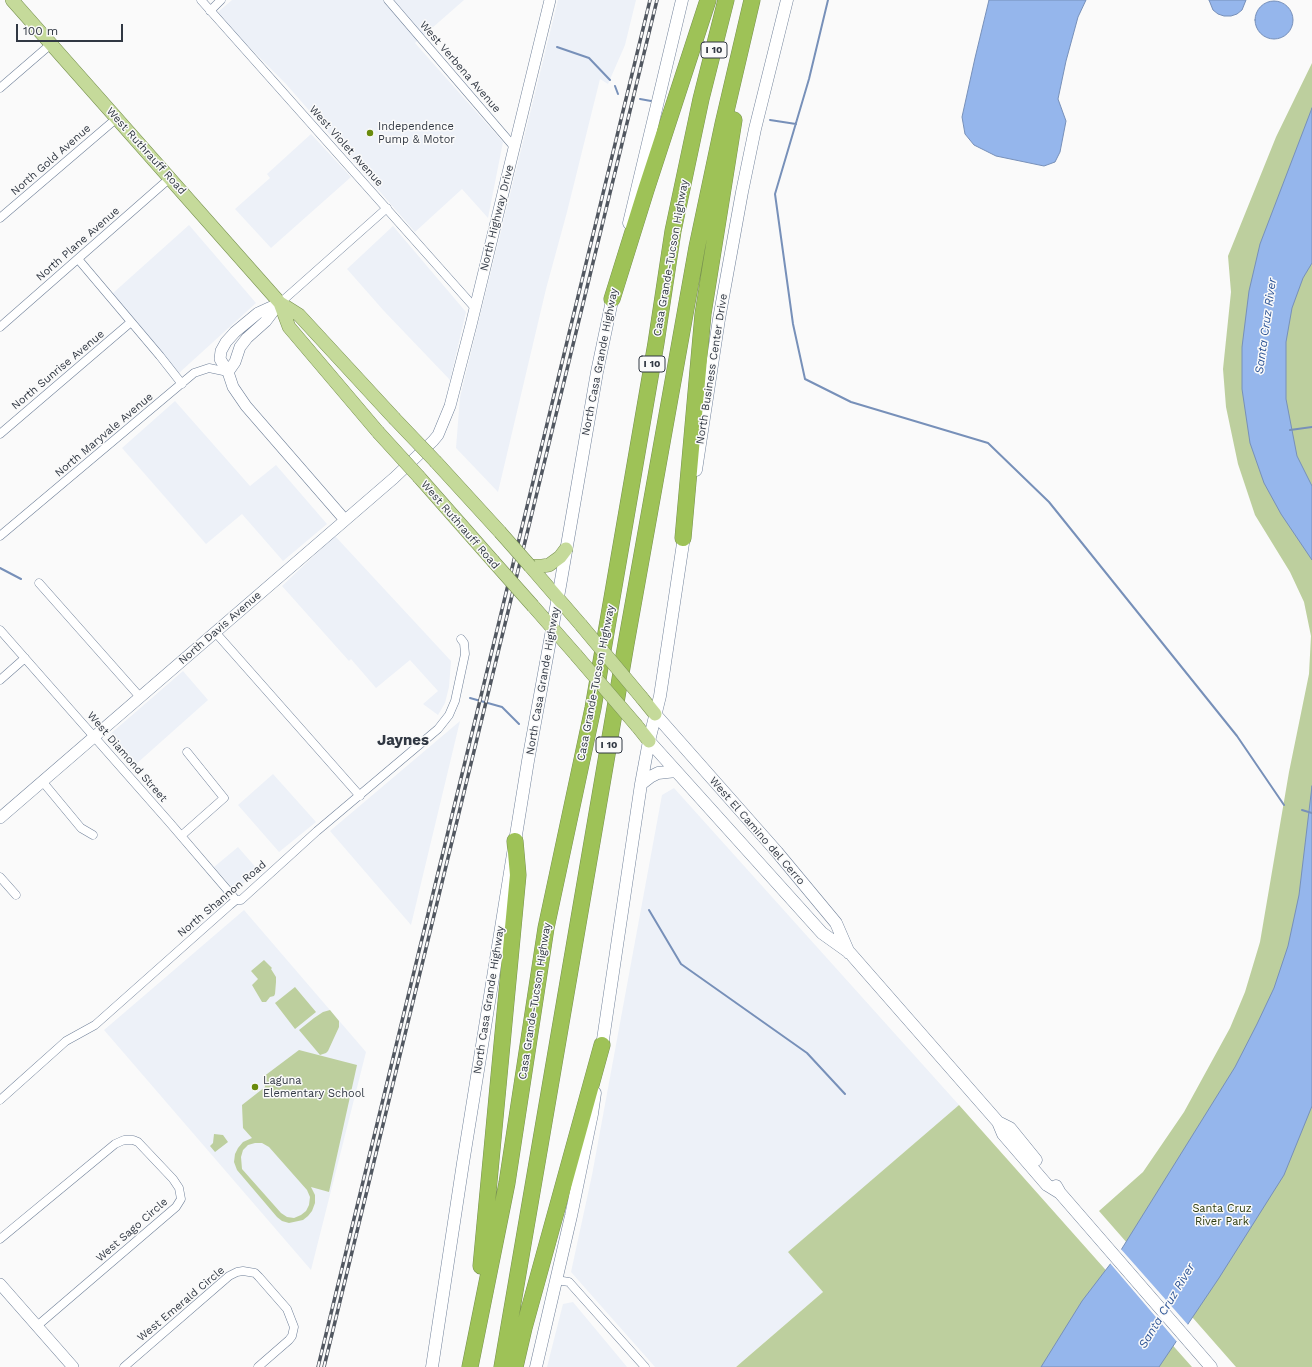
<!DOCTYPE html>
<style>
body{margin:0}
#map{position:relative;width:1312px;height:1367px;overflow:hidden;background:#fafafa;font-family:"Work Sans",sans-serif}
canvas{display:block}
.scale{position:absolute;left:16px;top:24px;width:107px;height:18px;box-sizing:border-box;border:2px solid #313843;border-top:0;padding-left:5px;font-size:12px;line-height:14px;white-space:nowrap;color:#313843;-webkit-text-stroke:3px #fafafa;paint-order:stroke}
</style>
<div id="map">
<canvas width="1312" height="1367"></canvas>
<div class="scale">100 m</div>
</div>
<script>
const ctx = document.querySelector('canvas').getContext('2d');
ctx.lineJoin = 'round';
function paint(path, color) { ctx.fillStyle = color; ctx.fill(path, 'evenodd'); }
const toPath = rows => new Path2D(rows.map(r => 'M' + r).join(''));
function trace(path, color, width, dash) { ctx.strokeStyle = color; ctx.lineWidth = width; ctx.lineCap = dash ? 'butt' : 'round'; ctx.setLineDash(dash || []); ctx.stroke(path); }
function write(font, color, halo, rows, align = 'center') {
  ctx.font = font + ' "Work Sans",sans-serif'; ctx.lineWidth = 3; ctx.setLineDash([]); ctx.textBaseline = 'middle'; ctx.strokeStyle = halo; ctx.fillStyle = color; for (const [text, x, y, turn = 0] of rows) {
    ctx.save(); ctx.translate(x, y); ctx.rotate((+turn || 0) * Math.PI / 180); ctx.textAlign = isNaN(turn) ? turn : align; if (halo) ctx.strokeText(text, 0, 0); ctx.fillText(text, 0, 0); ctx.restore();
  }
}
paint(toPath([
 [232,0,464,0,415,43,503,142,488,218,462,189,415,232,286,84,245,43,218,12],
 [558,0,636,0,625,45,608,84,600,79,567,212,546,289,498,492,456,448,460,397],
 [311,134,351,177,271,248,235,209,270,178,267,174],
 [189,225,256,303,179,373,112,294],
 [393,226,466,312,450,380,384,311,347,269],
 [175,401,250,486,276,465,327,524,283,561,242,514,206,544,122,448],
 [335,536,451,661,449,687,445,703,438,715,423,704,438,691,410,660,376,688,351,659,349,661,282,586],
 [183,671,208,700,135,765,108,736],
 [460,721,411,925,330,831],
 [273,774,316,822,279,852,238,805],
 [674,788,959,1105,789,1252,823,1292,736,1367,655,1367,571,1272,592,1175,662,795],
 [238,847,258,870,235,891,214,867],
 [244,910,366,1052,311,1270,104,1030],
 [573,1302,627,1367,547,1367,563,1304]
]), '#edf1f8');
paint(toPath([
 [1312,63,1312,1367,1236,1367,1099,1211,1143,1172,1184,1112,1230,1028,1245,992,1260,942,1289,772,1309,674,1311,636,1304,602,1290,572,1255,515,1238,464,1226,407,1223,369,1231,292,1228,256,1276,137],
 [264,960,272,968,271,969,276,977,276,982,275,994,274,996,270,997,266,1002,262,1002,252,985,258,979,251,971],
 [295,987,316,1012,295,1029,275,1003],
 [330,1010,339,1021,339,1027,328,1051,326,1053,320,1055,299,1030,314,1018,323,1012],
 [299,1050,357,1065,329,1192,311,1187,315,1195,315,1203,312,1211,308,1216,303,1220,289,1223,282,1221,277,1217,237,1170,234,1162,235,1154,238,1148,243,1142,252,1138,243,1128,242,1105,265,1087,263,1077],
 [255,1143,262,1143,269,1147,307,1190,310,1197,309,1205,306,1211,301,1215,294,1218,287,1217,281,1213,242,1169,241,1157,243,1150,248,1145],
 [959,1105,1192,1367,736,1367,823,1292,788,1252],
 [214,1134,223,1135,228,1142,215,1152,210,1146,213,1143]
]), '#bdcf9e');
const water = toPath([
 [989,0,1086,0,1078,17,1066,61,1058,99,1066,121,1060,152,1055,162,1044,166,996,156,974,145,965,134,962,117,975,58,989,0],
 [1209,0,1246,0,1242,10,1237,14,1231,16,1224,16,1218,14,1213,10,1209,0],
 '1255 20a19 19 0 1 1 38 0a19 19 0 1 1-38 0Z',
 [1312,108,1312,263,1303,278,1292,308,1286,342,1286,399,1297,456,1312,486,1312,560,1281,514,1264,483,1250,443,1242,389,1242,347,1249,291,1260,244,1312,108],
 [1312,786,1312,1106,1284,1175,1219,1278,1159,1367,1041,1367,1082,1301,1121,1250,1235,1067,1257,1024,1274,988,1288,946,1299,895,1312,786]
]);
paint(water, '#95b6ec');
trace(water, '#7790b9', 1);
paint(toPath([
 [1120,1248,1189,1326,1178,1343,1109,1262]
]), '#fafafa');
trace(toPath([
 [828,0,809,79,775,194,793,324,805,379,851,402,988,443,1049,502,1237,736,1284,805],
 [557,47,589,58,610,80],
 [615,86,618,94],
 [640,99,651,101],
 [770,120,796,124],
 [1290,430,1312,427],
 [0,568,21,579],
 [470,698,502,707,519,724],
 [1302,810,1312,813],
 [649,910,681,964,807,1053,845,1094]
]), '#7790b9', 2);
const minor = toPath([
 [201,0,475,308],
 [388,0,515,148],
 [210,11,221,0],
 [0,88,51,44],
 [0,218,117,118],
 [78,259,160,356,182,384],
 [280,303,387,208],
 [0,327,170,178],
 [0,434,131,322],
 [0,536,194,373,209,368,228,372],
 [39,583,140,697],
 [0,630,170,823,236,900],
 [215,632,360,796],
 [0,680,25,658],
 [42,781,81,828,93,835],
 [181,836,224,798,187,752],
 [0,877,16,895],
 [0,1100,66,1041,95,1025,230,905,236,900,241,900,317,831,438,729,449,715,455,701,465,654,464,643,461,639],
 [0,1239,115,1144,124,1140,133,1140,138,1142,173,1179,179,1188,181,1199,176,1207,37,1326],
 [556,1280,569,1282,645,1367],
 [124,1367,229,1276,237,1272,243,1271,255,1273,259,1277,287,1309,294,1327,292,1336,289,1340,258,1367]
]);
const tertiary = toPath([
 [280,303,258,313,235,332,226,342,221,351,220,359,228,372,233,387,246,406,345,520],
 [228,372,235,362,240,347,247,338,266,321,278,305],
 [0,818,394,478,433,441,438,435,450,406,471,325,550,0],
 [0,1284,73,1367]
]);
const secondary = toPath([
 [629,223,682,0],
 [696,470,719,319,742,192,755,129,787,0],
 [655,714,777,852,836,923,849,953],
 [649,741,822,933,850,953,998,1122,1003,1134,1047,1185,1060,1193],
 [641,784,650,777,658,773,676,771],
 [601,1053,641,784,649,741,660,696,685,530],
 [998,1122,1010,1128,1036,1160],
 [1056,1186,1060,1193,1211,1367],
 [432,1367,463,1163,528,761,560,586,597,372,614,291],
 [536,1367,571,1216,592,1114,595,1093]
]);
const primary = toPath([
 [12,0,280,303,299,315,394,418],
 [280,303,289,327,378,432],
 [436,462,500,532],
 [419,477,493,561],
 [530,566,581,625],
 [530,566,542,566,549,565,560,557,566,549],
 [533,606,576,655],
 [642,698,655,714],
 [637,726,649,741]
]);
const motorway = toPath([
 [612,299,646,190,708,0],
 [683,538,703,314,734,120],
 [481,1266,518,875,515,841],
 [470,1367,507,1183,546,928,593,708,656,343,673,231,701,99,726,0],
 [502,1367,626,644,697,247,723,124,752,0],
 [515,1367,524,1328,602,1045]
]);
trace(minor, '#708099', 9);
trace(tertiary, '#708099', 12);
trace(secondary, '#708099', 13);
trace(primary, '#789250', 14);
trace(motorway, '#789250', 17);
trace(minor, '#fff', 8);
trace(tertiary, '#fff', 11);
trace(secondary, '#fff', 12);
trace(primary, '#c5da9a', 13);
trace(motorway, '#9ec257', 16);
const rail = toPath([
 [318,1367,650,0],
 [324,1367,657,0]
]);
trace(rail, '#515760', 3.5);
trace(rail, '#fafafa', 2, [6]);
const primaryBridge = toPath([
 [394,418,436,462],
 [378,432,419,477],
 [500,532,530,566],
 [493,561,533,606],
 [581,625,642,698],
 [576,655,637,726]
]);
trace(primaryBridge, '#789250', 14, []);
trace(primaryBridge, '#c5da9a', 13);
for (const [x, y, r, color] of [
 [370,133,4,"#6a8b0d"],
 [255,1087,4,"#6a8b0d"]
]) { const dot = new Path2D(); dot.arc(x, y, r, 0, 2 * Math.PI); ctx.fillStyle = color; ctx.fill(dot); trace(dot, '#fafafa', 1.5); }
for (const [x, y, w] of [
 [714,50,26],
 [652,364,26],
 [609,745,26]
]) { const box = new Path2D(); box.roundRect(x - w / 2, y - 8, w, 16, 3); ctx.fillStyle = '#fafafa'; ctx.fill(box); trace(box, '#313843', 1); }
write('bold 10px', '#313843', null, [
 ["I 10",714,50],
 ["I 10",652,364],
 ["I 10",609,745]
]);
write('11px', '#313843', '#fafafa', [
 ["West Verbena Avenue",460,67,49],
 ["West Violet Avenue",346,146,48],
 ["West Ruthrauff Road",146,151,48],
 ["North Gold Avenue",51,160,-41],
 ["North Highway Drive",497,218,-76],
 ["North Plane Avenue",78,244,-41],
 ["Casa Grande-Tucson Highway",671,258,-80],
 ["North Casa Grande Highway",600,362,-79],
 ["North Business Center Drive",712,369,-81],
 ["North Sunrise Avenue",58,370,-40],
 ["North Maryvale Avenue",104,435,-40],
 ["West Ruthrauff Road",460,525,49],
 ["North Davis Avenue",220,628,-41],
 ["North Casa Grande Highway",543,681,-80],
 ["Casa Grande-Tucson Highway",596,683,-79],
 ["West Diamond Street",127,757,49],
 ["West El Camino del Cerro",757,831,49],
 ["North Shannon Road",222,899,-40],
 ["North Casa Grande Highway",489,1000,-81],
 ["Casa Grande-Tucson Highway",535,1001,-81],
 ["West Sago Circle",132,1230,-41],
 ["West Emerald Circle",181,1304,-40]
]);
write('11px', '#313843', '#fafafa', [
 ["Independence",378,127],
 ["Pump & Motor",378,140],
 ["Laguna",263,1081],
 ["Elementary School",263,1094]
], 'left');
write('11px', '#2e3c0f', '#fafafa', [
 ["Santa Cruz",1222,1209],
 ["River Park",1222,1222]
]);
write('italic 12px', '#2e5596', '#fafafa', [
 ["Santa Cruz River",1266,326,-82],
 ["Santa Cruz River",1167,1306,-59]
]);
write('bold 15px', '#313843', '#fafafa', [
 ["Jaynes",403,741]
]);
</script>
